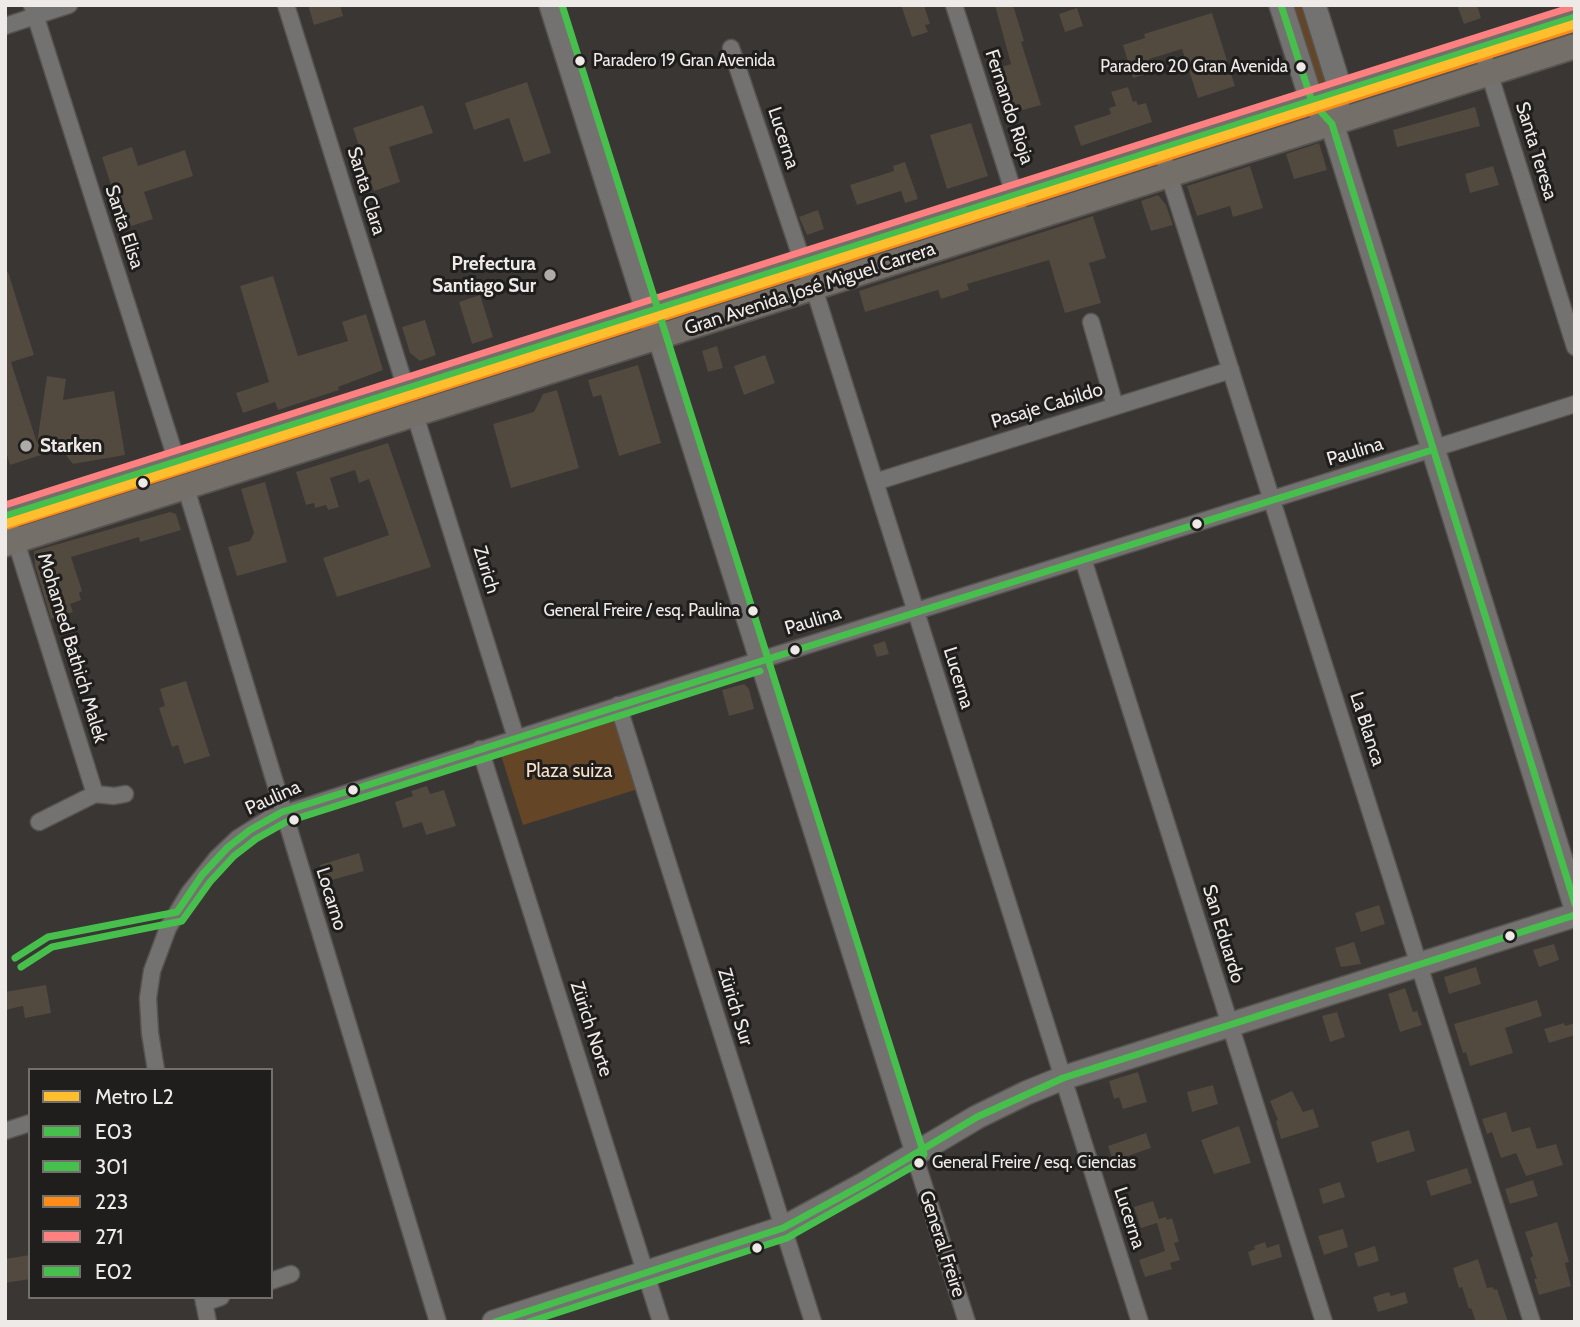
<!DOCTYPE html>
<meta charset="utf-8">
<style>
body{margin:0}
#map{position:relative;width:1580px;height:1327px;overflow:hidden;background:#393633;font-family:Cabin,sans-serif}
canvas{display:block}
.frame{position:absolute;inset:0;border:7px solid #edeae7;pointer-events:none}
.legend{position:absolute;left:28px;top:1068px;width:245px;height:231px;box-sizing:border-box;background:#201e1c;border:2px solid #72706d;margin:0;padding:9px 12px;list-style:none;font-size:21px;color:#edeae7}
.legend li{display:flex;align-items:center;gap:14px;height:35px}
.legend b{width:35px;border:2px solid #72706d}
</style>
<div id="map">
<canvas width="1580" height="1327"></canvas>
<div class="frame"></div>
<ul class="legend">
<li><b style="height:9px;background:#ffbe2e"></b>Metro L2</li>
<li><b style="height:9px;background:#46bf4c"></b>E03</li>
<li><b style="height:9px;background:#46bf4c"></b>301</li>
<li><b style="height:9px;background:#fc8b18"></b>223</li>
<li><b style="height:9px;background:#ff8080"></b>271</li>
<li><b style="height:9px;background:#46bf4c"></b>E02</li>
</ul>
</div>
<script>
const ctx = document.querySelector('canvas').getContext('2d');
ctx.lineJoin = 'round';
function paint(path, color) { ctx.fillStyle = color; ctx.fill(path, 'evenodd'); }
const toPath = rows => new Path2D(rows.map(r => 'M' + r).join(''));
function trace(path, color, width, dash) { ctx.strokeStyle = color; ctx.lineWidth = width; ctx.lineCap = dash ? 'butt' : 'round'; ctx.setLineDash(dash || []); ctx.stroke(path); }
function write(font, color, halo, rows, align = 'center') {
  ctx.font = font + ' Cabin,sans-serif'; ctx.lineWidth = 6; ctx.setLineDash([]); ctx.textBaseline = 'middle'; ctx.strokeStyle = halo; ctx.fillStyle = color; for (const [text, x, y, turn = 0] of rows) {
    ctx.save(); ctx.translate(x, y); ctx.rotate((+turn || 0) * Math.PI / 180); ctx.textAlign = isNaN(turn) ? turn : align; if (halo) ctx.strokeText(text, 0, 0); ctx.fillText(text, 0, 0); ctx.restore();
  }
}
paint(toPath([
 [1290,5,1309,5,1335,86,1318,92],
 [614,716,638,789,523,825,500,752]
]), '#644626');
paint(toPath([
 [308,5,340,5,343,16,314,25],
 [901,5,924,5,930,24,925,25,928,32,912,37],
 [995,5,1013,5,1024,41,1021,42,1041,105,1012,113,999,68,1011,64],
 [1457,5,1477,5,1481,18,1464,24],
 [1077,8,1083,26,1065,32,1059,14],
 [1212,13,1235,86,1198,98,1182,49,1149,59,1153,72,1133,78,1123,45,1145,38,1144,34],
 [527,82,551,153,524,162,509,118,474,130,465,103],
 [1128,87,1133,102,1136,101,1138,105,1146,103,1152,122,1081,146,1074,126,1111,114,1109,108,1116,106,1111,92],
 [423,105,433,133,389,147,400,182,374,191,353,128],
 [1475,107,1480,126,1397,147,1393,130],
 [971,123,988,176,947,189,930,135],
 [1319,143,1327,170,1294,179,1286,154],
 [132,147,138,166,185,150,193,176,144,192,153,219,125,228,102,157],
 [905,162,918,199,905,203,901,191,857,205,850,185,894,171,893,166],
 [1250,166,1263,208,1233,217,1230,206,1197,216,1187,186],
 [1493,166,1499,185,1470,193,1465,174],
 [1158,195,1166,205,1173,225,1151,231,1141,201],
 [818,210,824,229,807,235,799,217],
 [1093,216,1106,258,1089,263,1101,303,1065,313,1049,260,967,284,969,290,941,299,938,290,865,312,859,291],
 [5,272,8,272,34,355,11,362,37,443,47,376,66,379,63,400,114,391,125,455,73,464,61,449,40,453,41,455,10,465,5,448],
 [273,276,298,356,348,341,342,322,366,314,383,370,338,387,339,390,278,410,275,402,243,413,236,393,269,382,240,286],
 [480,295,493,337,472,344,459,302],
 [425,320,436,355,420,361,410,353,402,327],
 [717,346,723,368,708,372,702,351],
 [765,355,775,383,744,395,734,366],
 [638,365,661,443,619,456,601,395,593,397,588,380],
 [557,390,579,468,511,488,493,424,534,412,543,394],
 [388,443,431,567,337,597,323,558,389,535,369,479,359,483,355,470,330,478,339,507,328,510,326,505,315,508,314,503,306,505,296,472],
 [265,482,287,562,237,576,228,547,250,541,254,533,241,489],
 [170,512,176,514,181,530,140,542,139,537,71,557,82,591,79,593,81,600,70,604,73,612,51,619,35,566,34,551],
 [885,641,889,654,877,657,873,645],
 [186,681,210,756,184,764,178,745,172,747,159,708,165,706,160,689],
 [744,684,749,689,754,709,729,716,722,690],
 [427,786,430,794,444,790,456,826,426,835,422,822,403,828,395,802,413,796,411,791],
 [359,853,364,871,325,882,320,865],
 [1379,905,1385,924,1361,932,1355,913],
 [1354,942,1361,964,1341,967,1335,948],
 [1554,944,1559,960,1539,967,1533,950],
 [1476,967,1481,984,1449,994,1444,977],
 [46,985,51,1013,25,1018,23,1006,5,1010,5,992],
 [1405,988,1413,1012,1417,1011,1422,1025,1400,1032,1388,994],
 [1537,1000,1542,1016,1505,1028,1513,1053,1470,1066,1466,1052,1463,1053,1454,1024],
 [1337,1012,1345,1037,1330,1042,1322,1016],
 [1564,1023,1565,1026,1575,1023,1575,1035,1549,1043,1544,1029],
 [1138,1072,1147,1102,1123,1109,1119,1097,1114,1099,1109,1081],
 [1213,1085,1218,1104,1192,1112,1187,1092],
 [1292,1091,1303,1112,1313,1109,1319,1127,1281,1139,1276,1121,1278,1120,1270,1101],
 [1506,1112,1512,1132,1530,1127,1537,1149,1556,1144,1563,1165,1526,1176,1516,1153,1501,1158,1492,1132,1487,1134,1482,1119],
 [1239,1126,1251,1163,1214,1174,1201,1140],
 [1409,1130,1415,1151,1377,1163,1371,1142],
 [1146,1133,1151,1148,1113,1161,1108,1146],
 [1467,1168,1472,1183,1431,1196,1426,1181],
 [1533,1180,1538,1196,1510,1204,1505,1189],
 [1340,1182,1345,1197,1323,1204,1319,1189],
 [1153,1201,1159,1219,1166,1217,1167,1220,1172,1218,1179,1242,1174,1243,1180,1260,1170,1263,1172,1269,1145,1277,1139,1260,1165,1251,1157,1223,1141,1228,1134,1207],
 [1557,1222,1569,1262,1565,1263,1571,1286,1539,1295,1534,1279,1537,1279,1530,1258,1533,1256,1525,1232],
 [1343,1229,1348,1247,1324,1255,1318,1236],
 [1265,1242,1267,1248,1279,1244,1282,1257,1252,1266,1248,1252,1255,1249,1254,1246],
 [1375,1246,1379,1261,1358,1267,1354,1253],
 [30,1255,30,1279,5,1283,5,1259],
 [1478,1259,1487,1288,1493,1287,1494,1290,1497,1289,1508,1322,1476,1322,1471,1308,1469,1309,1462,1287,1459,1288,1453,1268],
 [1389,1292,1391,1296,1405,1292,1408,1303,1378,1312,1373,1297]
]), '#52493f');
const street = toPath([
 [32,5,177,462],
 [286,5,406,389],
 [954,5,1023,222],
 [5,26,69,5],
 [1481,47,1575,347],
 [731,48,803,263,818,301,1140,1322],
 [1161,150,1532,1322],
 [1091,322,1115,406],
 [656,338,967,1322],
 [415,415,516,738],
 [875,482,1231,370],
 [186,488,438,1322],
 [13,532,95,794],
 [1083,559,1324,1322],
 [618,705,813,1322],
 [480,749,661,1322],
 [39,822,95,794,114,796,125,794],
 [156,1070,150,1033,148,998,152,971,168,928,189,893,217,858,238,838,270,818,757,661,1575,404],
 [5,1131,30,1123],
 [271,1281,291,1274],
 [203,1297,208,1322],
 [204,1303,221,1297]
]);
const secondary = toPath([
 [551,5,656,338],
 [1281,5,1312,102,1332,124,1575,905],
 [1314,5,1341,92,1336,107],
 [494,1322,783,1228,866,1183,977,1117,1026,1093,1063,1078,1575,915]
]);
const primary = toPath([
 [5,516,1575,17],
 [5,544,1575,46]
]);
trace(street, '#565350', 19);
trace(secondary, '#565350', 26);
trace(primary, '#565350', 28);
trace(street, '#747270', 16);
trace(secondary, '#747270', 23);
trace(primary, '#756f69', 24);
trace(toPath([
 [1281,5,1312,102,1332,124,1575,904],
 [15,958,48,937,177,912,202,875,227,848,250,830,282,812,1432,450],
 [495,1322,783,1228,866,1183,977,1117,1063,1078,1575,915]
]), '#46bf4c', 7);
trace(toPath([
 [5,516,1575,17]
]), '#46bf4c', 7);
trace(toPath([
 [8,526,1575,28]
]), '#fc8b18', 7);
trace(toPath([
 [5,505,1572,7]
]), '#ff8080', 7);
trace(toPath([
 [21,967,52,947,182,921,210,882,234,856,256,839,286,822,760,671],
 [529,1322,787,1238,919,1163,924,1154,562,5]
]), '#46bf4c', 7);
trace(toPath([
 [5,524,1575,24]
]), '#ffbe2e', 9);
for (const [x, y, r, color] of [
 [580,61,6,"#edeae7"],
 [1301,67,6,"#edeae7"],
 [550,275,7,"#aeaba8"],
 [26,446,7,"#aeaba8"],
 [143,483,6,"#edeae7"],
 [1197,524,6,"#edeae7"],
 [753,611,6,"#edeae7"],
 [795,650,6,"#edeae7"],
 [353,790,6,"#edeae7"],
 [294,820,6,"#edeae7"],
 [1510,936,6,"#edeae7"],
 [919,1163,6,"#edeae7"],
 [757,1248,6,"#edeae7"]
]) { const dot = new Path2D(); dot.arc(x, y, r, 0, 2 * Math.PI); ctx.fillStyle = color; ctx.fill(dot); trace(dot, '#201e1c', 2.5); }
write('17px', '#edeae7', '#201e1c', [
 ["Paradero 19 Gran Avenida",593,61],
 ["Paradero 20 Gran Avenida",1288,67,"right"],
 ["General Freire / esq. Paulina",740,611,"right"],
 ["General Freire / esq. Ciencias",932,1163]
], 'left');
write('19px', '#edeae7', '#201e1c', [
 ["Fernando Rioja",1009,107,72],
 ["Lucerna",783,138,72],
 ["Santa Teresa",1536,151,73],
 ["Santa Clara",366,191,73],
 ["Santa Elisa",124,227,72],
 ["Gran Avenida José Miguel Carrera",810,289,-18],
 ["Pasaje Cabildo",1047,406,-17],
 ["Paulina",1355,452,-17],
 ["Zurich",486,570,73],
 ["Paulina",813,621,-17],
 ["Mohamed Bathich Malek",72,648,73],
 ["Lucerna",958,678,73],
 ["La Blanca",1367,729,72],
 ["Paulina",273,798,-24],
 ["Locarno",331,899,73],
 ["San Eduardo",1223,934,73],
 ["Zürich Sur",735,1007,73],
 ["Zürich Norte",591,1029,72],
 ["Lucerna",1129,1218,72],
 ["General Freire",942,1244,72]
]);
write('bold 19px', '#edeae7', '#201e1c', [
 ["Prefectura",536,264],
 ["Santiago Sur",536,286],
 ["Starken",40,446,"left"]
], 'right');
write('19px', '#f8dfc5', '#201e1c', [
 ["Plaza suiza",569,771]
]);
</script>
